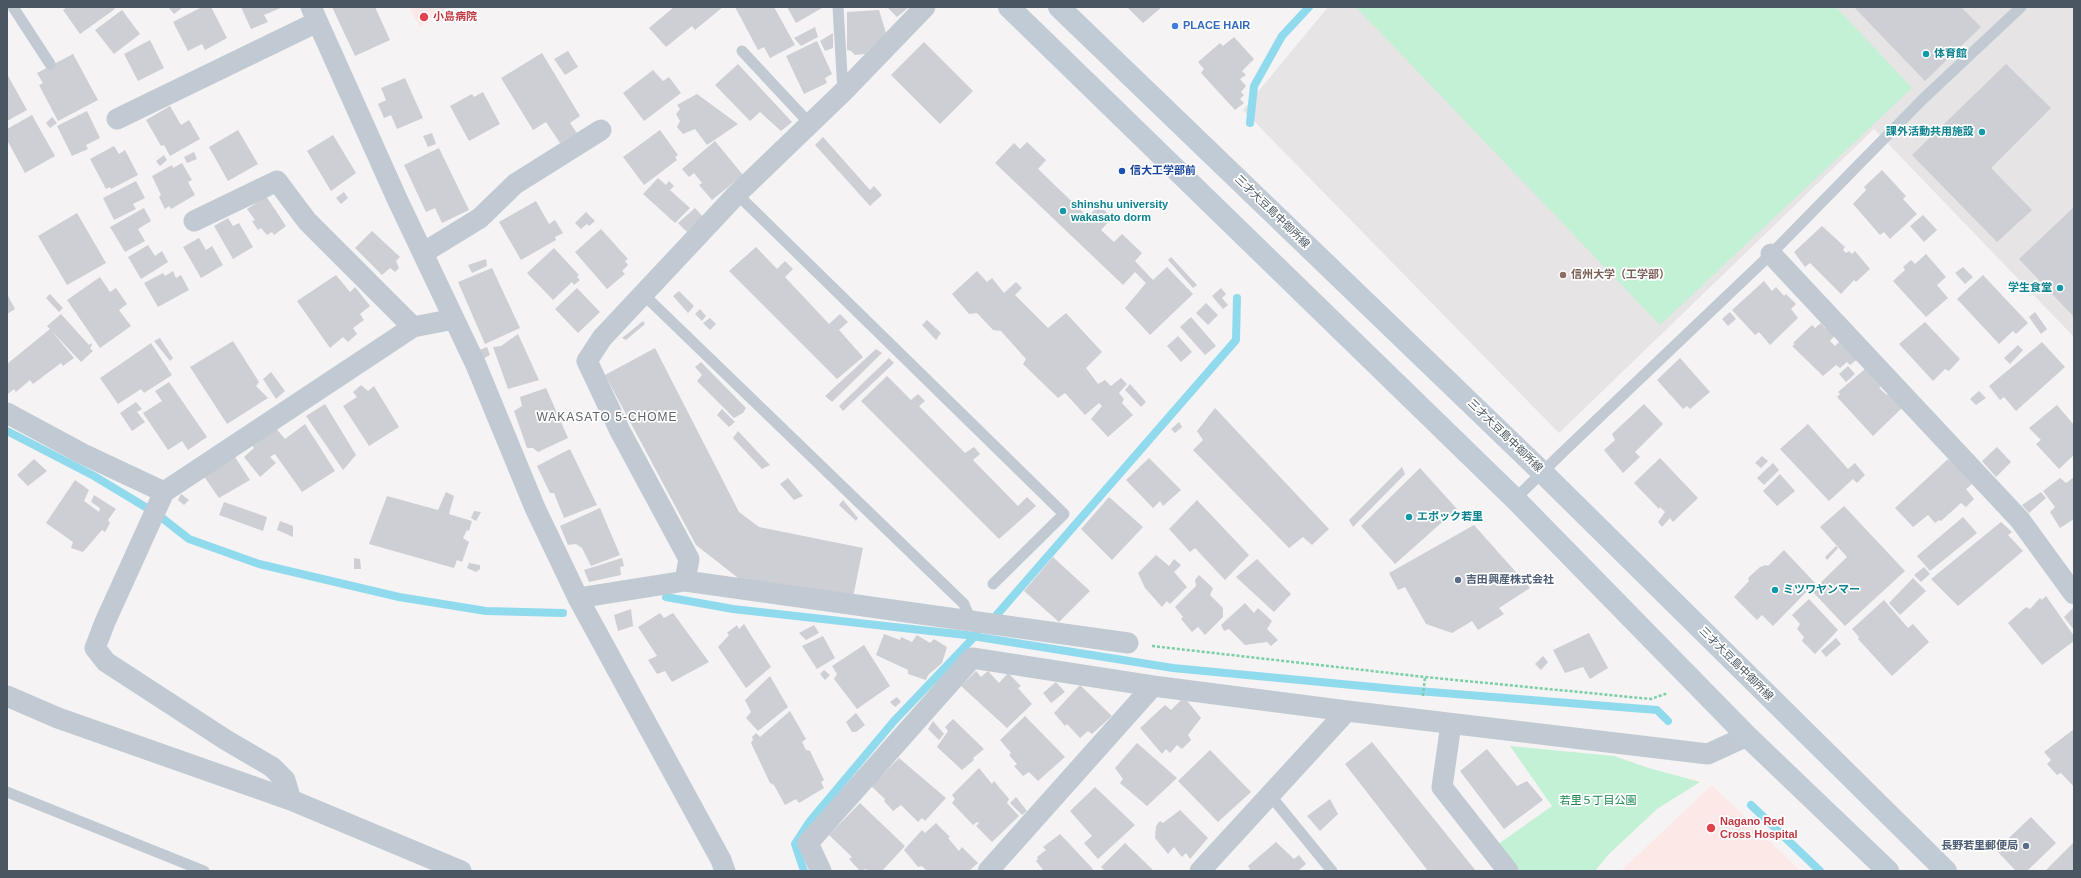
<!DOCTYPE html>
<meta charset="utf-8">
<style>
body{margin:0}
#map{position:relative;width:2081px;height:878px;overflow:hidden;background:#f5f3f3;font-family:Helvetica,sans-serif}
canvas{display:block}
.frame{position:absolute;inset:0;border:8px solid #4a5661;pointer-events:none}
</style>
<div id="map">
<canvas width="2081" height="878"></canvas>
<div class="frame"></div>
</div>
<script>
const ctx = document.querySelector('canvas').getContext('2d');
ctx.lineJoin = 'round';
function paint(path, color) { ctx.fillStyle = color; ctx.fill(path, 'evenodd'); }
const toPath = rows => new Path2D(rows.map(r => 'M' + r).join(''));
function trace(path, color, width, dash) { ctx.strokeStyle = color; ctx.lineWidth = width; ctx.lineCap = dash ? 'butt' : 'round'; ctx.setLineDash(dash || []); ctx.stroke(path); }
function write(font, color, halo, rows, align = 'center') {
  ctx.font = font + ' Helvetica,"Noto Sans JP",sans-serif'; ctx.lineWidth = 3.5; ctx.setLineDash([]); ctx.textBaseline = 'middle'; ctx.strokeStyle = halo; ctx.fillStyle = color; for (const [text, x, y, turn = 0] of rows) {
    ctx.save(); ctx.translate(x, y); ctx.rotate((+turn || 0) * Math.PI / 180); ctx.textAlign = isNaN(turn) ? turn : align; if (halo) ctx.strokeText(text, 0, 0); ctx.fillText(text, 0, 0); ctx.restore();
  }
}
paint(toPath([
 [1328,7,2074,7,2074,337,1874,129,1559,433,1243,110]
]), '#e6e4e5');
paint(toPath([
 [409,7,447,7,420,27],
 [1712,785,1800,871,1621,871]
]), '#fce8e6');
paint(toPath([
 [1356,7,1836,7,1912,88,1660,325],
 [1510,746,1614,756,1649,768,1700,782,1657,809,1609,854,1595,871,1520,871,1497,845,1552,806]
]), '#c3f1d5');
trace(toPath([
 [1250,123,1254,86,1282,36,1309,7],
 [7,431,94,476,157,514,189,539,259,564,399,597,486,611,563,613],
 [666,597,733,609,966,635,1173,668,1405,690,1657,710,1668,721],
 [994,618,1236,340,1237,298],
 [1751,805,1820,871],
 [804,871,795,844,810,821,894,721,977,634]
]), '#90daee', 8);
paint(toPath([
 [67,7,114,7,115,9,80,34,63,10],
 [168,7,183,7,174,14],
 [202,7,211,7,227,38,205,50,202,44,188,51,173,22],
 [241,7,283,7,264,15,268,22,251,29],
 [332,7,375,7,390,40,355,56],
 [674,7,723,7,695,30,692,26,666,47,649,28],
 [735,7,774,7,795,45,770,58,764,47,758,50],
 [787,7,821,7,822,8,796,23],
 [887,7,909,7,897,17],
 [1127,7,1162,7,1143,23],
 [1854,7,1961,7,1981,27,1925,81],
 [122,10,140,34,114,54,95,30],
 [879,10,886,33,865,54,855,55,851,51,847,50,847,12],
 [815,27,818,37,801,46,794,38],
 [833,33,833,48,825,51,820,41],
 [1234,37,1254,59,1242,71,1246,75,1240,79,1246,86,1241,92,1244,95,1240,99,1244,103,1235,110,1201,73,1204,69,1198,62,1220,43,1223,46],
 [150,40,164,68,138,81,124,54],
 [817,41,832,74,825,78,827,83,804,94,786,56],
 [924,42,973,91,940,124,891,75],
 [568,51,578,67,565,75,554,59],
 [542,53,580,116,570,123,577,133,560,143,546,122,533,130,501,78],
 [73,54,98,100,58,121,39,85,43,83,37,73],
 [738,64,792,122,781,131,760,112,750,121,715,85],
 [2006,64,2051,108,1991,168,2032,210,1997,242,1912,155],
 [653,70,663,81,669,77,681,93,644,121,623,93],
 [7,74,27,110,7,121],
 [405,78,423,118,397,129,391,115,384,118,378,104,386,100,381,88],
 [483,92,500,124,469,141,450,106,472,94,474,97],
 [697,94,738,124,707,145,695,129,683,134,677,127,680,121,676,114,680,109,677,105],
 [170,106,181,125,189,120,200,139,170,156,164,145,161,146,146,120],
 [87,111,100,138,86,145,88,149,72,156,57,126],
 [32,115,55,156,25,173,7,140,7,129],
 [52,117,57,123,50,128,46,123],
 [238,130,258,164,228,181,209,147],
 [660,130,678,155,675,157,677,160,644,185,623,157],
 [432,133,436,144,428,147,423,136],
 [333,135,356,173,331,191,307,151],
 [823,137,870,190,874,186,882,195,870,206,815,145],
 [715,141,743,175,712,200,699,185,702,183,694,173,689,177,682,169],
 [1027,142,1046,160,1038,169,1088,217,1099,205,1112,218,1101,230,1114,242,1122,234,1142,253,1135,261,1153,280,1167,267,1193,294,1150,335,1125,308,1146,283,1135,272,1123,285,995,163,1014,143,1020,149],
 [114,146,119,154,125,150,138,175,111,189,110,187,106,189,90,159],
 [439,148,469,210,442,223,435,208,426,212,404,165],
 [194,152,197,159,187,163,184,157],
 [164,155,167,160,160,166,156,161],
 [182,163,192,180,188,182,195,195,171,209,169,206,165,209,159,197,161,195,152,176,172,165,173,168],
 [1882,170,1906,196,1903,199,1917,214,1890,239,1884,232,1880,235,1853,204,1866,190,1864,187],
 [658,178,666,185,669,181,674,186,670,190,690,208,675,223,643,194],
 [136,181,145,198,133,204,136,209,114,220,103,198],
 [344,192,348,198,341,204,336,198],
 [266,196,286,226,274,235,272,232,267,235,261,228,258,230,252,221,255,220,247,209],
 [536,201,549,224,555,220,563,233,555,237,556,240,521,260,499,222],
 [2074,207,2074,317,2019,259],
 [144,208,151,221,138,229,145,241,125,252,110,227],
 [695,208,703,217,687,232,678,223],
 [586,212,595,221,589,226,587,224,581,229,575,223],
 [77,213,106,263,67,285,38,236],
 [1923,215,1937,230,1924,242,1910,226],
 [228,218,233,226,239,223,253,247,233,259,214,226],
 [1822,226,1845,247,1843,250,1846,253,1849,251,1852,254,1855,251,1870,269,1856,282,1854,280,1841,294,1810,263,1805,267,1794,252],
 [601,229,628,259,625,261,628,265,622,271,625,274,607,289,575,252],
 [372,231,400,257,396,261,399,268,395,272,390,268,382,275,355,248],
 [199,238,206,250,212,246,223,265,201,278,183,247],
 [148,245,155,256,162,251,168,262,141,279,128,257],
 [756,247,777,269,785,261,793,269,785,277,829,324,840,314,848,322,839,330,863,357,837,379,729,271],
 [554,248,579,275,577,277,580,280,574,285,572,282,553,300,527,273],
 [1926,254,1946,277,1937,285,1948,298,1926,317,1893,281,1905,270,1903,267,1911,260,1915,264],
 [1171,257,1197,285,1193,288,1168,260],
 [486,259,487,266,472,273,468,265],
 [1963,267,1973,277,1965,284,1955,273],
 [492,268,520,328,485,344,458,282],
 [173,271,176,278,181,275,189,290,158,307,144,283,163,273,165,276],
 [977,271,987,282,992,278,1004,293,1016,282,1022,288,1015,295,1048,328,1066,313,1102,352,1086,368,1098,384,1105,380,1111,386,1121,378,1127,384,1119,393,1124,399,1122,403,1133,415,1108,437,1091,419,1102,406,1099,403,1085,415,1065,393,1058,398,1023,364,1026,359,1001,331,993,330,977,313,969,314,952,294],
 [336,275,350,292,355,287,370,306,360,314,364,320,353,328,357,334,348,342,343,337,330,348,297,301],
 [1983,275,2028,323,2016,334,2013,331,1999,344,1957,299],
 [100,277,110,292,116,288,127,304,119,310,131,326,100,348,67,300],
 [1764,281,1772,291,1776,287,1784,296,1786,294,1796,304,1791,309,1798,318,1770,345,1759,332,1755,335,1732,310],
 [577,288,600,312,578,333,555,309],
 [1221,288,1226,294,1222,298,1228,305,1223,309,1212,296],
 [679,291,694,306,688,313,673,296],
 [7,294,15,309,7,314],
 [50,294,63,308,59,312,46,298],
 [1206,303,1218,315,1208,325,1196,313],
 [700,309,706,316,702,321,695,314],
 [1730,312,1736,319,1728,326,1722,319],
 [2035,312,2047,329,2041,334,2029,317],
 [61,314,89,345,91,343,92,345,90,348,93,351,81,362,47,326],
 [1191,317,1216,346,1205,355,1180,327],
 [710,318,716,324,710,330,703,323],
 [927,320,941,333,936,340,922,325],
 [643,321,645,324,626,340,622,338],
 [1925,322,1960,359,1949,371,1945,369,1933,381,1899,344],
 [1821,323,1825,328,1827,326,1836,334,1830,341,1835,346,1840,341,1858,359,1850,365,1847,362,1840,368,1836,365,1823,376,1792,346,1795,344,1793,343,1812,325,1815,328],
 [50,329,74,358,63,366,61,363,33,384,30,380,16,392,14,389,8,394,7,364],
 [518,334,539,380,508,389,493,347,501,346],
 [1178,336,1192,352,1181,362,1167,346],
 [160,338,173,358,170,361,154,341],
 [233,341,259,382,256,386,268,398,227,424,190,367],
 [2042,342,2065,367,2016,411,2004,397,2000,400,1989,386],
 [151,343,172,375,144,393,141,389,118,404,100,378],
 [2018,345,2023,350,2010,364,2004,358],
 [487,347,490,355,483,359,479,350],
 [655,348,739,512,759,527,863,548,852,602,738,578,696,545,605,375],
 [876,349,882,353,832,402,825,396],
 [889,358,894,363,843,411,839,406],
 [1680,358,1710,392,1690,409,1687,406,1683,409,1657,380],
 [701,362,746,408,743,413,734,418,697,381,702,375,695,367],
 [1848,366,1855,374,1846,382,1839,374],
 [1865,369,1881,387,1879,388,1887,395,1889,392,1903,407,1873,436,1837,397,1840,394,1838,392],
 [271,372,285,391,276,399,263,379],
 [887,376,911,400,918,394,925,401,919,406,965,453,974,447,980,454,973,460,1018,506,1027,497,1036,506,999,539,861,401],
 [169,382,207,437,188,450,182,441,168,450,143,413,162,401,155,391],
 [1130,384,1146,402,1141,407,1125,390],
 [361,385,368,391,374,386,399,427,369,446,343,406,357,397,353,392],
 [546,388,568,438,538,452,533,448,527,448,514,411,522,406,520,397],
 [1979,391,1986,398,1976,405,1970,399],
 [136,402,142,409,137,412,145,422,132,431,120,413],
 [325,404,356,455,343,470,306,416],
 [1644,404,1663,424,1635,452,1640,457,1623,473,1604,450,1615,440,1612,434],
 [2057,405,2074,425,2074,455,2059,469,2036,444,2041,440,2029,428],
 [1215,408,1329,529,1312,545,1303,537,1289,548,1193,450,1203,440,1197,431],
 [722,409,735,422,729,427,717,415],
 [1179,422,1182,427,1175,433,1171,429],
 [305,424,335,471,302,492,275,454,270,457,276,463,260,477,244,457,254,448,252,445,275,427,285,439],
 [1808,424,1848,469,1855,463,1865,475,1857,483,1853,479,1829,501,1780,449],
 [738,431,770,465,762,469,733,438],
 [1997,447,2011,462,1996,477,1982,461],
 [570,449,597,505,564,518,554,493,550,493,537,466],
 [1762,456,1768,461,1761,468,1755,463],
 [235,457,250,480,219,498,203,475],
 [1149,458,1181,490,1163,506,1160,501,1153,508,1126,480],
 [1660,458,1698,498,1673,522,1670,518,1662,527,1658,522,1665,512,1660,507,1659,509,1634,483],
 [1951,458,1963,470,1960,471,1972,484,1966,489,1974,499,1966,507,1961,503,1941,521,1939,520,1935,523,1928,515,1913,527,1895,508,1948,459,1949,461],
 [34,459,47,471,28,486,17,475],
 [1773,463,1779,470,1764,485,1757,478],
 [1402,467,1405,474,1353,527,1349,520],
 [1420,468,1457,509,1395,564,1361,526],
 [1780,474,1795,491,1777,506,1763,491],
 [2074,477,2074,519,2060,528,2050,512,2055,507,2043,491,2060,478,2066,483],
 [788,478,803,496,794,500,780,484],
 [75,480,89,490,84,501,99,512,100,508,91,502,94,495,116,509,108,520,110,523,105,532,102,530,83,552,71,548,73,542,46,523],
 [446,492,454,496,449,514,472,521,469,531,467,530,463,538,469,542,462,562,457,560,454,568,369,544,387,496,438,510],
 [2041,492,2046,498,2029,513,2022,505],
 [181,494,189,500,184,505,178,500],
 [1109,497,1143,527,1112,560,1081,529],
 [843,500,858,518,856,521,839,505],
 [1197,500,1249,555,1225,580,1195,548,1190,552,1169,529],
 [224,502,267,517,263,531,219,515],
 [1844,506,1905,571,1845,626,1812,591,1847,557,1820,527],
 [600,508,620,555,591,566,582,548,576,544,568,545,560,526],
 [474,511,481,512,476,521,471,518],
 [1963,517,1977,533,1930,571,1917,556],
 [280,521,293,526,293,537,277,530],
 [2001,522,2012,532,2008,535,2023,551,1958,606,1931,579],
 [1474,525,1530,588,1499,608,1504,614,1478,630,1472,621,1452,633,1426,624,1405,587,1398,590,1389,573],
 [1836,546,1838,548,1827,560,1825,557],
 [1784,550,1815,583,1773,626,1762,615,1757,620,1734,597,1749,581,1748,578,1760,567,1766,565,1768,566],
 [1156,555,1169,566,1174,559,1181,565,1174,572,1187,587,1170,604,1167,601,1162,607,1145,588,1138,573],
 [1053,557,1090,591,1059,622,1024,591],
 [354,558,360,559,361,569,354,569],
 [622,558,624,566,620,567,621,575,589,582,584,570],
 [1257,559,1291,594,1274,612,1236,577],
 [469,563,480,565,480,569,476,572,467,568],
 [1924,567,1930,574,1921,582,1914,575],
 [1199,575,1213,588,1210,595,1223,608,1223,617,1205,635,1198,627,1192,632,1181,619,1183,617,1175,607,1196,586,1195,580],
 [1913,578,1926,591,1900,615,1889,603],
 [2046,596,2074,636,2074,641,2042,665,2008,623,2026,607,2030,609,2040,598,2042,600],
 [1809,599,1838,630,1815,654,1802,641,1804,637,1797,629,1800,624,1792,615],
 [1884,600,1908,628,1913,624,1929,642,1892,676,1858,639,1859,637,1852,629],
 [1245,603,1254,613,1258,608,1272,621,1267,629,1278,640,1271,646,1267,642,1245,645,1229,629,1224,631,1221,625],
 [2074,607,2074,630,2064,617],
 [631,609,633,626,618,631,614,615],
 [660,613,664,618,673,613,709,662,672,682,665,671,657,674,648,660,657,656,638,627],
 [744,624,771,667,746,688,718,647,729,635,727,633,737,625,739,629],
 [814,625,819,633,806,640,799,633],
 [1589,633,1608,668,1590,679,1583,667,1565,673,1553,650],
 [884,634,900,640,901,637,912,642,917,635,930,643,934,639,947,647,942,663,928,675,926,680,908,674,908,670,876,655],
 [823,636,835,658,817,669,802,646],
 [1836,638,1841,644,1826,657,1821,651],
 [864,645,890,686,857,709,834,679,837,674,832,666],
 [1543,656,1548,662,1541,670,1535,664],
 [824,670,830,675,825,680,820,674],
 [976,671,981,677,988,671,999,683,1008,673,1021,686,1018,688,1032,704,1007,728,961,686],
 [770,676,788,707,758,731,746,718,751,712,745,700],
 [1056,682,1065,692,1051,703,1043,693],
 [1080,685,1112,716,1092,734,1088,731,1080,738,1067,724,1065,726,1054,713],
 [897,697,901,702,895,707,890,702],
 [1184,697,1201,718,1188,735,1191,740,1182,749,1177,745,1170,753,1166,749,1162,754,1140,728,1165,705,1171,710],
 [790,711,806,739,802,742,806,750,810,751,824,780,821,782,824,788,799,803,796,799,785,805,774,785,770,783,751,743,753,740,752,737,756,733,760,737],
 [856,713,865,725,856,732,852,732,846,722],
 [1025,716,1065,757,1038,781,1029,772,1023,776,1014,766,1017,764,1009,755,1011,753,1000,740],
 [953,719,984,749,973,758,974,760,962,770,937,747,948,731,945,727],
 [933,721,944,734,939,740,928,729],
 [2074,729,2074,787,2061,773,2057,775,2047,764,2051,760,2044,752],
 [1372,742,1476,871,1428,871,1345,764],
 [1137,743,1177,778,1147,806,1120,783,1123,779,1115,768],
 [1487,749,1517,786,1527,781,1543,800,1504,829,1460,771],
 [1210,750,1251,792,1218,822,1178,781],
 [899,758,946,798,925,821,922,818,918,822,901,805,893,811,884,801,885,799,871,786],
 [979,768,992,784,994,781,1009,799,1007,803,1019,816,992,842,976,826,979,823,977,822,973,825,952,803,955,799,952,795],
 [1095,787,1135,825,1098,859,1084,843,1092,836,1070,811],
 [1016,797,1027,811,1022,815,1010,803],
 [1330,799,1338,814,1320,831,1307,816],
 [860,803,905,846,882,871,869,871,866,869,860,871,849,859,852,857,829,835],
 [1180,810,1208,838,1190,859,1186,853,1182,857,1174,847,1168,854,1155,838,1156,826,1160,821,1163,823],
 [2031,817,2056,843,2027,871,2016,871,1996,850],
 [936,823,950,837,948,838,959,851,962,847,978,863,969,871,927,871,922,866,918,867,904,850,922,830,925,833],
 [1060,834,1093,869,1091,871,1044,871,1036,861,1038,859,1037,857,1046,850,1043,847],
 [1276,842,1294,859,1299,855,1306,864,1298,871,1251,871,1248,866],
 [2074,842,2074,871,2045,871],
 [1125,843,1154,871,1105,871,1101,867]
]), '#cdcfd5');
trace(toPath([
 [1152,646,1425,677,1651,699,1668,693],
 [1423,696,1425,677]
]), '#7ad0a6', 2.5, [3, 2]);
trace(toPath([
 [13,7,50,64],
 [838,7,843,92],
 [742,51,810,124],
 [737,194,1064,514,993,584],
 [643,294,964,604,971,621],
 [1515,499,1563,452,1771,254,1923,99,2021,7],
 [7,792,204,871],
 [1270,795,1332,871]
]), '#c1cad2', 11);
trace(toPath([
 [311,7,398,201,476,365,535,508,578,598,721,860,725,871],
 [117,119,317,22],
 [194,221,277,181,307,221,413,327],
 [423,253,480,218,515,184,601,130],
 [1771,254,2020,520,2074,594],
 [7,413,83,454,164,492],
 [685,581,1128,643],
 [578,598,685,581,689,559,620,431,587,361,602,338,737,194,843,92,925,7],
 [7,696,58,718,291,800,461,871],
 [1451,724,1442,787,1508,871],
 [291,800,285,780,272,767,226,740,106,662,95,648,105,622,164,492,413,327,454,319],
 [821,871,808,843,972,658,1153,686,1347,711,1708,754,1747,736],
 [988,871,1153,686],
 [1200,871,1347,711]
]), '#c1cad2', 21);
trace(toPath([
 [1009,7,1515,499,1747,736,1888,871],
 [1059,7,1542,472,1946,871]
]), '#c1cbd6', 22);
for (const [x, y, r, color] of [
 [424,17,5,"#e0444e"],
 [1175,26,4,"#3f7fe0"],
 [1926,54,4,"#0f9aa8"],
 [1982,132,4,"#0f9aa8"],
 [1122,171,4,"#1a4fb4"],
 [1063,211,4,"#0f9aa8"],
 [1563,275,4,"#8d6e63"],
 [2060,288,4,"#0f9aa8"],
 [1409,517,4,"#0f9aa8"],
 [1458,580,4,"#5c6f8a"],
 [1775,590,4,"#0f9aa8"],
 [1711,828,5,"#e0444e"],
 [2026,846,4,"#5c6f8a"]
]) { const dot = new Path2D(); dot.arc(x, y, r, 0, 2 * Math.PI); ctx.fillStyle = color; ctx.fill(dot); trace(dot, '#fff', 1.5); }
write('bold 11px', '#be3a42', '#fff', [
 ["小島病院",433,17],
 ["Nagano Red",1720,822],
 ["Cross Hospital",1720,835]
], 'left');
write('bold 11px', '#366cbe', '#fff', [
 ["PLACE HAIR",1183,26]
], 'left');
write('bold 11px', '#0d838f', '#fff', [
 ["体育館",1934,54],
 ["課外活動共用施設",1974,132,"right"],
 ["shinshu university",1071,205],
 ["wakasato dorm",1071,218],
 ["学生食堂",2052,288,"right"],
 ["エポック若里",1417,517],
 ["ミツワヤンマー",1783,590]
], 'left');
write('bold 11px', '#164399', '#fff', [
 ["信大工学部前",1130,171]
], 'left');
write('11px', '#4a5661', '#fff', [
 ["三才大豆島中御所線",1272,212,44],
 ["三才大豆島中御所線",1505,436,44],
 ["三才大豆島中御所線",1736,664,45]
]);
write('bold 11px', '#785e54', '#fff', [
 ["信州大学（工学部）",1571,275]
], 'left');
write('bold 11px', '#4e5e75', '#fff', [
 ["吉田興産株式会社",1466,580],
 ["長野若里郵便局",2018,846,"right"]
], 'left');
write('11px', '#17864f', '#fff', [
 ["若里５丁目公園",1598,801]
]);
ctx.letterSpacing = '1px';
write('12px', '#5f6368', '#fff', [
 ["WAKASATO 5-CHOME",607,418]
]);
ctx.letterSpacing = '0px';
</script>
